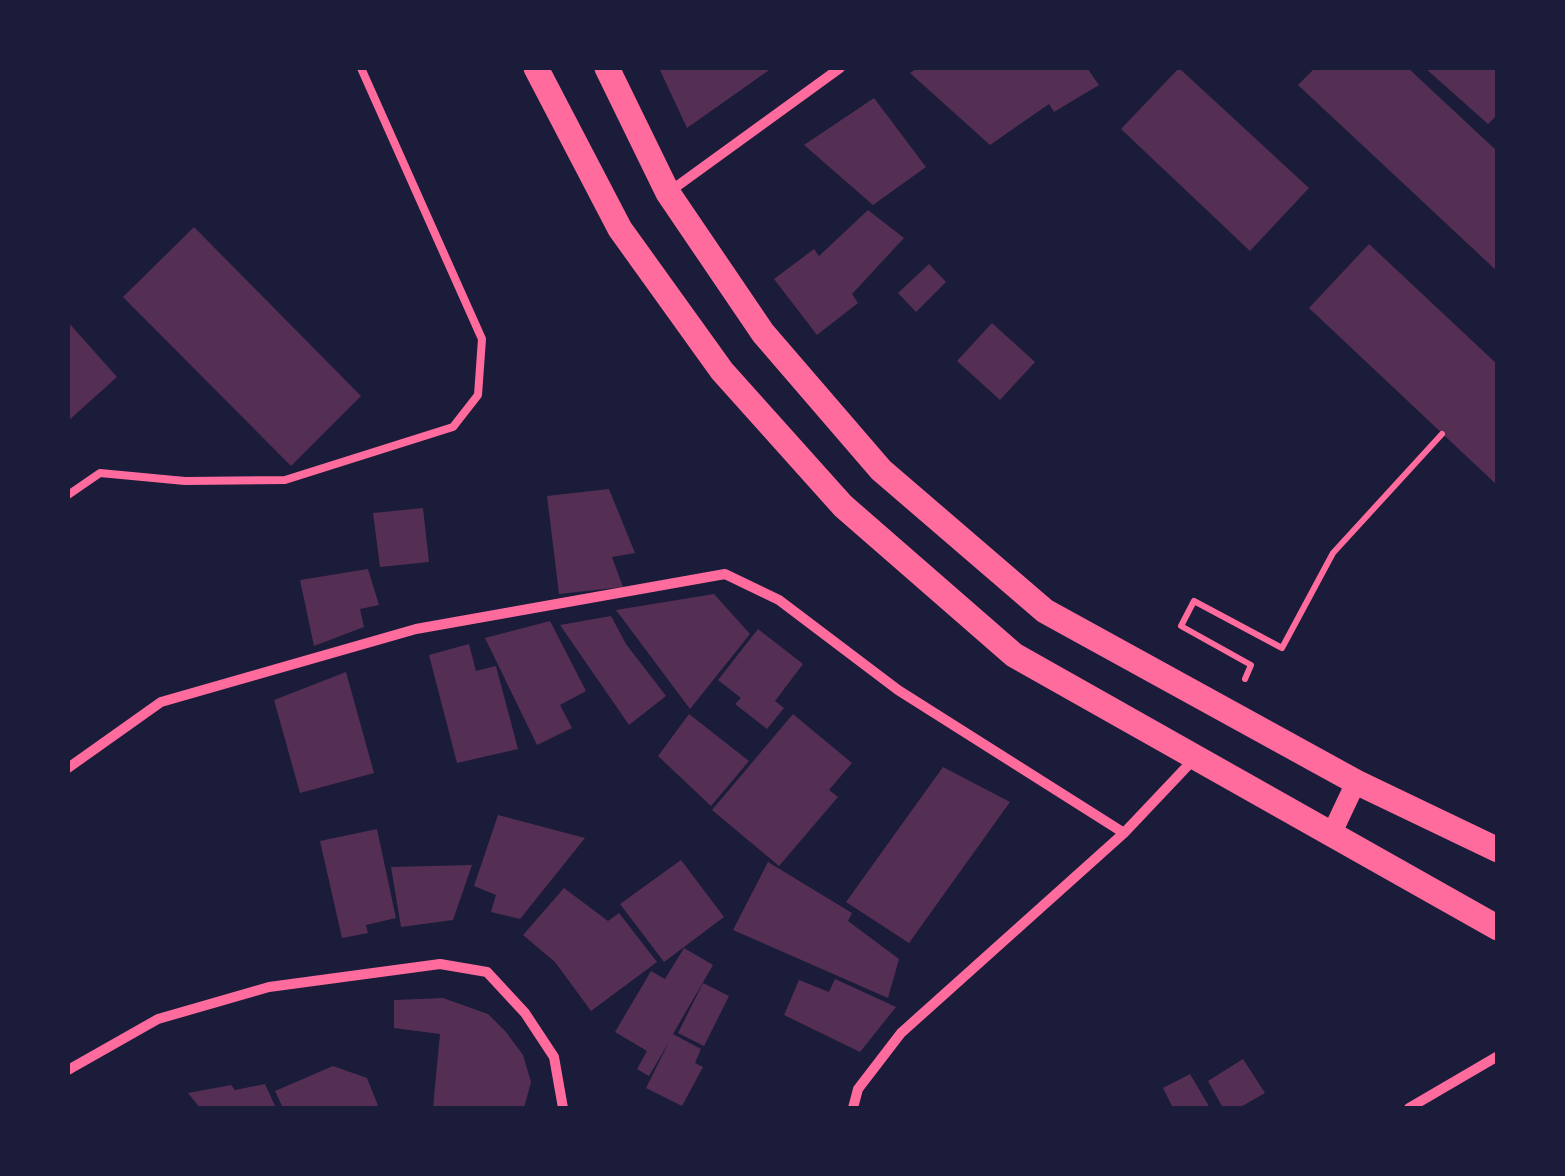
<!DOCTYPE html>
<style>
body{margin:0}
#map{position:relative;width:1565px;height:1176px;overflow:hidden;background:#1b1b3a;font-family:"PT Serif",serif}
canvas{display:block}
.frame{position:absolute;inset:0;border:70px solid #1b1b3a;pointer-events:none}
</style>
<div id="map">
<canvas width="1565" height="1176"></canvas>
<div class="frame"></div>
</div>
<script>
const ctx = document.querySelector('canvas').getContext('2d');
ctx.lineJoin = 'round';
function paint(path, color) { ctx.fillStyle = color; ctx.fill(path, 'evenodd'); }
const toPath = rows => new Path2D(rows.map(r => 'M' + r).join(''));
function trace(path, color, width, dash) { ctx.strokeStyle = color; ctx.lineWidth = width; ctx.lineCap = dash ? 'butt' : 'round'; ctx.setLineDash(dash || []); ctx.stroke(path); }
paint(toPath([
 [659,68,772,68,687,128],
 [918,68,1087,68,1099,85,1054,112,1049,104,990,145,910,73],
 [1179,68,1309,188,1250,251,1121,129],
 [1315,68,1408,68,1498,152,1498,272,1298,85],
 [1425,68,1498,68,1498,114,1488,124],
 [874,98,926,167,873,205,804,145],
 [868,210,904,238,852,294,858,303,817,335,774,279,814,249,819,256],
 [194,227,361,396,291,466,123,297],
 [1369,244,1498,365,1498,486,1309,308],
 [929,264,946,282,916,312,898,293],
 [68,322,117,377,68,421],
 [992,323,1035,362,1000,400,957,361],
 [609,489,635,553,612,557,623,587,559,594,547,496],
 [423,508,429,562,380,567,373,513],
 [368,569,379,605,360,609,364,627,314,646,300,580],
 [714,594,750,634,690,709,616,610],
 [611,616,626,644,666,696,629,725,560,625],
 [550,621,586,691,560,705,572,728,537,745,485,638],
 [758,629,803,664,775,701,784,708,767,729,735,704,741,698,718,680],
 [469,644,476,671,496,666,518,749,457,763,429,655],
 [346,672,374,773,300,793,274,700],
 [689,714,749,761,711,806,658,756],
 [793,714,852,763,829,790,838,797,779,866,712,810],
 [943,767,1010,802,909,943,846,902],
 [498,815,585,838,520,919,491,912,496,895,474,886],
 [377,829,396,918,366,925,368,933,342,938,320,841],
 [681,860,724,917,664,962,620,904],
 [768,862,852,913,848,921,899,959,888,998,733,930],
 [472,865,453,920,401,927,391,867],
 [564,888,608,921,619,913,657,962,591,1011,555,962,523,935],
 [684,948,713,965,673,1034,701,1049,695,1063,703,1067,682,1106,646,1088,669,1042,649,1076,637,1069,647,1051,615,1032,651,971,665,979],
 [835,979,896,1007,860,1052,784,1015,799,980,829,992],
 [703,983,729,996,704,1046,678,1033],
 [443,998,488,1014,506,1032,523,1055,531,1082,524,1108,433,1108,440,1034,394,1028,394,1000],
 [1243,1059,1265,1093,1239,1108,1223,1108,1208,1081],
 [333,1066,367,1078,379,1108,283,1108,275,1091],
 [1190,1074,1210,1108,1173,1108,1163,1088],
 [265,1084,276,1108,200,1108,188,1093,231,1085,235,1090]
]), '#542f53');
trace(toPath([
 [1245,679,1251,665,1181,626,1194,601,1282,648,1333,553,1442,434]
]), '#ff6b9d', 6);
trace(toPath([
 [68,495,100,473,185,481,285,480,453,427,478,395,482,339,361,68]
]), '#ff6b9d', 8);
trace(toPath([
 [669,192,840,68],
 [68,768,161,702,416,629,725,574,779,600,898,690,1124,833],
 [68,1070,158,1019,269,987,440,964,487,972,525,1013,554,1057,563,1108],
 [853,1108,858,1089,901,1033,1124,833,1195,758],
 [1409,1108,1498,1056]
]), '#ff6b9d', 10);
trace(toPath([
 [1331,835,1356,782]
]), '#ff6b9d', 20);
trace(toPath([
 [536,68,620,229,722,371,843,506,1014,655,1498,928],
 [607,68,668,193,763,333,881,470,1045,611,1356,782,1498,850]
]), '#ff6b9d', 25);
</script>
